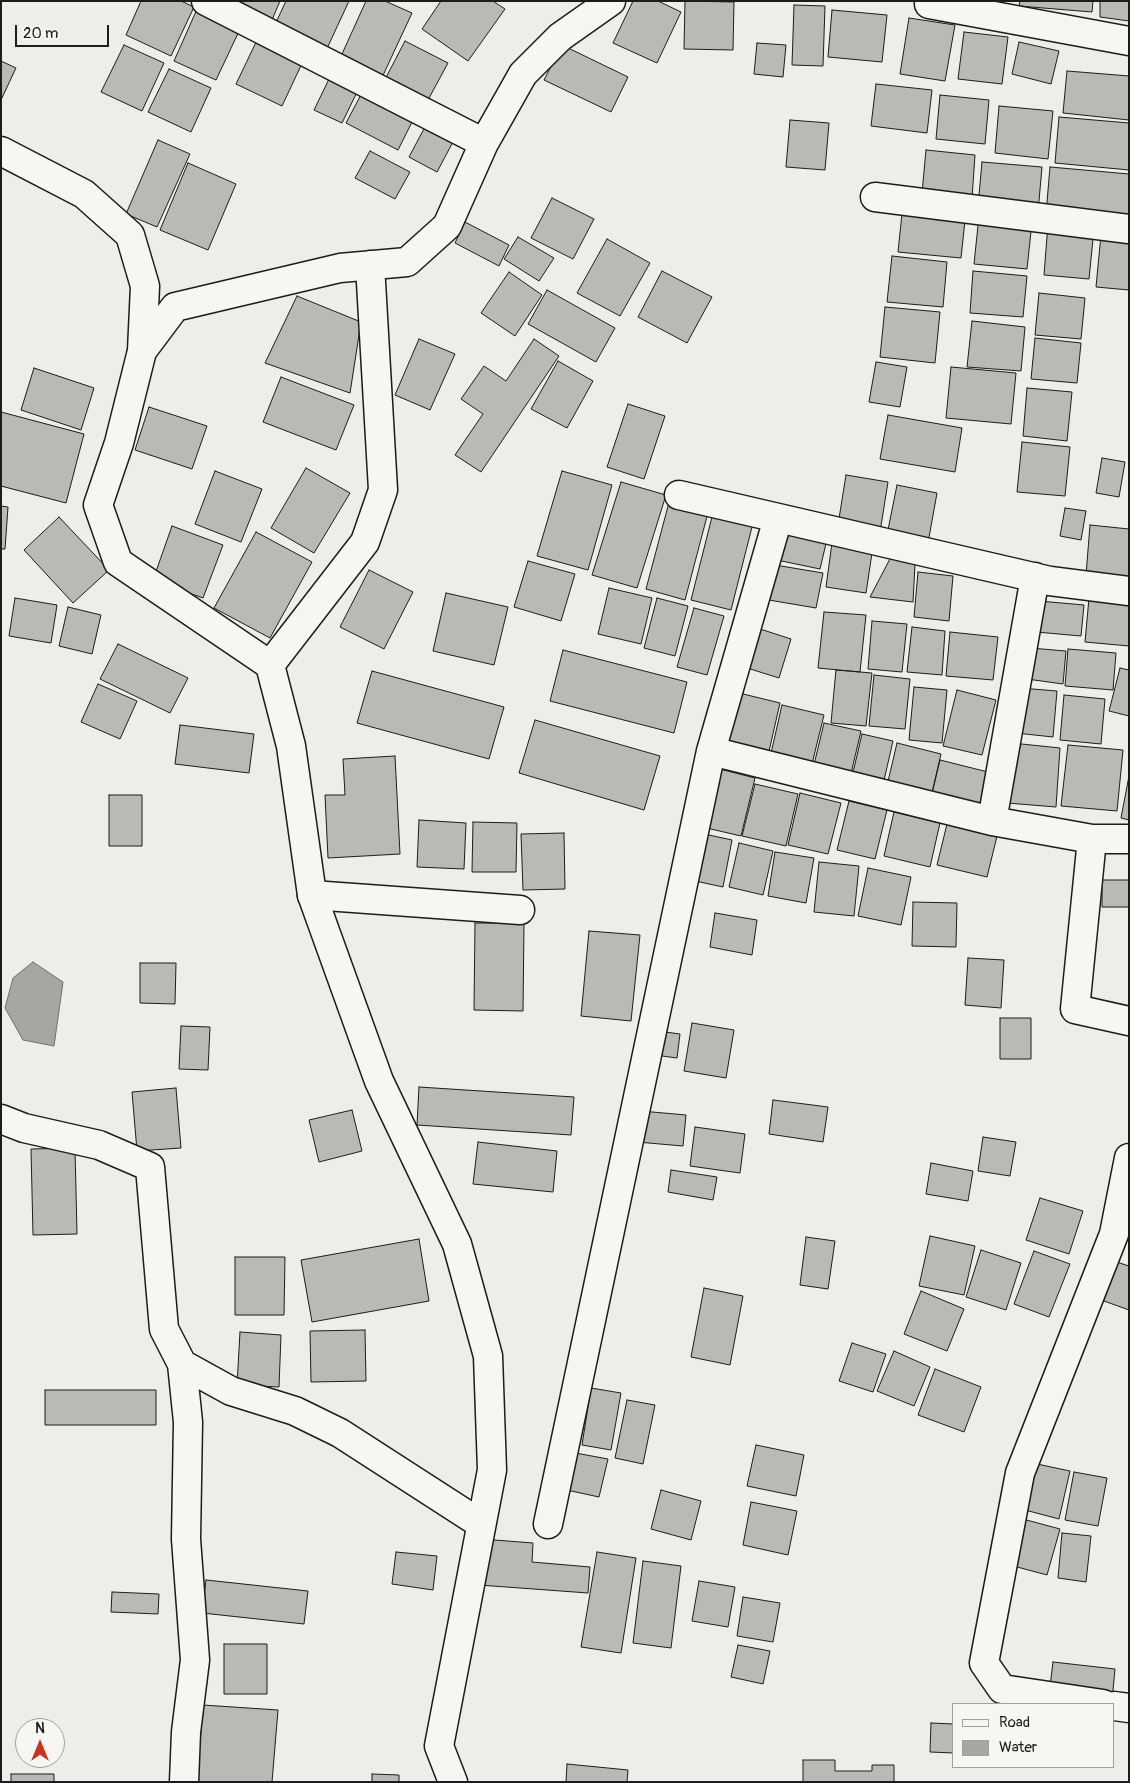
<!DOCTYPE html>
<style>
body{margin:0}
#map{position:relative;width:1130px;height:1783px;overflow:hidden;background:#edede9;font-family:Pangolin,sans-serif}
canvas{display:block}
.frame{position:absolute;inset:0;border:2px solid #1c1c1c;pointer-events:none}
.legend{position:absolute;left:952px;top:1703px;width:162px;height:65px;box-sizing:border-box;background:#f6f6f2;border:1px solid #9f9f9c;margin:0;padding:6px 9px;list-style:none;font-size:15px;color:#1c1c1c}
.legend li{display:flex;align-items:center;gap:10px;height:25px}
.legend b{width:25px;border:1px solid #9f9f9c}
.north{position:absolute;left:15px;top:1718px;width:50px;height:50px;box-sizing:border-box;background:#f6f6f2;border:1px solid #9f9f9c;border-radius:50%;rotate:0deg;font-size:14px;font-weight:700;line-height:20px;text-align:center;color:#1c1c1c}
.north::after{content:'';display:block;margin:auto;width:18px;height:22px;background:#c8321e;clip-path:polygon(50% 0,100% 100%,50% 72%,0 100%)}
.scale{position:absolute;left:15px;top:25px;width:94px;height:22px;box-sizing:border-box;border:2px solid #1c1c1c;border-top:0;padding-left:6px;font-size:15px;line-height:18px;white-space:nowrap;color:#1c1c1c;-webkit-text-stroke:4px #f6f6f2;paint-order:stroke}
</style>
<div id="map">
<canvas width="1130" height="1783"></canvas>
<div class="frame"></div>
<ul class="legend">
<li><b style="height:6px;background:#f6f6f2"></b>Road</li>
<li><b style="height:14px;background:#a6a6a3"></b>Water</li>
</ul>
<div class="north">N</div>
<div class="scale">20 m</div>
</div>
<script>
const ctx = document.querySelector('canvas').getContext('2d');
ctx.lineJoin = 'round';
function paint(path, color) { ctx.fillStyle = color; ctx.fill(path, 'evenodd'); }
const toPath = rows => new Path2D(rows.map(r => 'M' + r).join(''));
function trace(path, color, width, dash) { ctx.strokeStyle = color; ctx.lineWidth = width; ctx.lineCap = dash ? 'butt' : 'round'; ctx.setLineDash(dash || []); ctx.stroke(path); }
const water = toPath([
 [33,962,63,982,54,1046,23,1040,5,1008,13,978,33,962]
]);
paint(water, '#a6a6a3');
trace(water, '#6f6f6d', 1);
const building = toPath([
 [141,1,181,1,194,7,171,56,126,35,141,1],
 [226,1,280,1,269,27,226,1],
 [286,1,349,1,324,55,272,31,286,1],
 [366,1,385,1,412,13,379,84,337,65,366,1],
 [441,1,493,1,505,9,468,61,422,29,441,1],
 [633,1,658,1,681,12,657,63,613,43,633,1],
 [685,1,734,2,733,50,684,49,685,1],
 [1020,1,1093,1,1092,12,1019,6,1020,1],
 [1100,1,1129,1,1129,21,1100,17,1100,1],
 [794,5,825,6,823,66,792,65,794,5],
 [198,7,241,27,216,80,174,61,198,7],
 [832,10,887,15,882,62,828,57,832,10],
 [909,18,955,25,945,81,900,74,909,18],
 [964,32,1008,37,1002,84,958,79,964,32],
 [260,34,306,55,282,106,236,84,260,34],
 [405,41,448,63,422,111,380,89,405,41],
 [1019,42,1059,51,1051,84,1012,74,1019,42],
 [757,43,786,45,783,77,754,74,757,43],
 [124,45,164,63,142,111,101,92,124,45],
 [562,45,628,77,611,112,544,80,562,45],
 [1,61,16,68,1,100,1,61],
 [169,69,211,88,191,132,148,112,169,69],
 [1067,71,1129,76,1129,120,1063,113,1067,71],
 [331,75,359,88,342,123,314,110,331,75],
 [876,84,932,90,927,133,871,126,876,84],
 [364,89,415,116,398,150,346,123,364,89],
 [940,95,989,100,985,144,936,139,940,95],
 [999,106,1053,111,1048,159,995,153,999,106],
 [1059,117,1129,123,1129,170,1055,163,1059,117],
 [790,120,829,123,825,170,786,167,790,120],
 [426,125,454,140,437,172,409,157,426,125],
 [158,140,190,154,157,227,126,214,158,140],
 [926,150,975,155,972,198,922,193,926,150],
 [370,151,410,172,395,199,355,178,370,151],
 [982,162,1042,167,1038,212,978,206,982,162],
 [188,163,236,184,208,250,160,230,188,163],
 [1050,167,1129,174,1129,222,1046,214,1050,167],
 [552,198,594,219,573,259,531,238,552,198],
 [903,204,966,211,961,258,898,252,903,204],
 [979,216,1032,222,1027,269,974,264,979,216],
 [465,222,509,245,499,266,455,243,465,222],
 [1048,224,1094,229,1089,279,1044,275,1048,224],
 [1101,235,1129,238,1129,290,1096,287,1101,235],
 [518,237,554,258,539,281,504,259,518,237],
 [607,239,650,263,620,316,577,293,607,239],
 [892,256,947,262,943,307,887,302,892,256],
 [662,271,712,297,687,343,638,317,662,271],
 [973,271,1027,276,1023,317,970,313,973,271],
 [509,272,542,295,515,336,481,313,509,272],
 [547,290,615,328,596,362,528,324,547,290],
 [1039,293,1085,298,1081,339,1035,335,1039,293],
 [297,296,361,322,350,393,265,363,297,296],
 [885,307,940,312,935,363,880,357,885,307],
 [972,321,1025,327,1021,371,967,367,972,321],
 [1035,338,1081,343,1077,383,1031,379,1035,338],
 [419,339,455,354,430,410,395,395,419,339],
 [534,339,559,356,481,472,455,455,483,414,461,399,484,366,506,381,534,339],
 [558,361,593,381,567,428,531,409,558,361],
 [876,362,907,367,900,407,869,402,876,362],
 [951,367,1016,373,1011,424,946,418,951,367],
 [34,368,94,388,81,430,21,410,34,368],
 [281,377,354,405,336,450,263,422,281,377],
 [1027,388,1072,392,1067,441,1023,436,1027,388],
 [628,404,665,416,644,479,607,467,628,404],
 [149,407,207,426,192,469,135,450,149,407],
 [1,412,84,434,66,503,1,486,1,412],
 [888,415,962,428,955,472,880,459,888,415],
 [1022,442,1070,447,1065,496,1017,492,1022,442],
 [1102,458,1125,462,1119,497,1096,493,1102,458],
 [306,468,350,493,314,553,271,528,306,468],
 [215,471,262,489,241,542,195,524,215,471],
 [562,471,612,485,588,570,537,556,562,471],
 [846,475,888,482,880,532,838,525,846,475],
 [621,482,666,495,637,588,592,575,621,482],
 [897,485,937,493,928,543,887,535,897,485],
 [671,495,710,505,685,600,646,589,671,495],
 [715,505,755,515,731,610,691,600,715,505],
 [1,506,8,507,5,549,1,549,1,506],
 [1065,508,1086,511,1081,540,1060,536,1065,508],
 [59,517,109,570,73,603,24,550,59,517],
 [780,525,828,535,820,569,772,559,780,525],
 [1090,525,1129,529,1129,579,1086,575,1090,525],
 [172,526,223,545,203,598,153,580,172,526],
 [256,532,312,562,270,638,214,608,256,532],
 [832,543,872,553,866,593,826,587,832,543],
 [891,557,915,564,913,602,870,597,891,557],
 [528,561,575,574,561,621,514,607,528,561],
 [769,564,823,573,816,608,763,599,769,564],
 [369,570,413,592,384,649,340,627,369,570],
 [918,572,953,576,949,621,914,617,918,572],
 [609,588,652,598,641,644,598,634,609,588],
 [446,593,508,607,494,665,433,651,446,593],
 [15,598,57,605,51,643,9,636,15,598],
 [657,598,688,606,675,656,644,648,657,598],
 [1089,598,1129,602,1129,646,1085,642,1089,598],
 [1039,601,1084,605,1081,636,1036,632,1039,601],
 [68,607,101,615,92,654,59,646,68,607],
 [694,608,724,616,707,675,677,667,694,608],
 [824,612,866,615,860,672,818,668,824,612],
 [872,621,907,624,902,672,868,669,872,621],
 [912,627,945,631,942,675,907,672,912,627],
 [757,628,791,639,779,678,744,667,757,628],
 [950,632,998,637,993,680,946,676,950,632],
 [118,644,188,678,170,713,100,679,118,644],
 [1030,648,1066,651,1063,684,1027,679,1030,648],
 [1068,649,1116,653,1113,690,1065,686,1068,649],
 [563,650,687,682,674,733,550,701,563,650],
 [1120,668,1129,670,1129,716,1109,711,1120,668],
 [836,670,872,673,866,726,831,723,836,670],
 [372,671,504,707,489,759,357,723,372,671],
 [874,675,910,679,905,729,869,726,874,675],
 [98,684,137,701,120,739,81,722,98,684],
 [914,687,947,690,942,743,909,740,914,687],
 [1020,688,1057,691,1053,737,1016,733,1020,688],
 [957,690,996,700,982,755,943,746,957,690],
 [731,691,780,703,767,760,718,749,731,691],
 [1064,695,1105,699,1101,744,1060,740,1064,695],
 [782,705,824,715,810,772,769,762,782,705],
 [535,720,660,756,644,810,519,773,535,720],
 [824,723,861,731,849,782,812,773,824,723],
 [180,725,254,734,249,773,175,764,180,725],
 [862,734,893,741,882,789,851,781,862,734],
 [897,743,941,754,930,801,886,790,897,743],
 [1012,743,1060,748,1056,807,1007,803,1012,743],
 [1068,745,1123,750,1117,811,1061,806,1068,745],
 [395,756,400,854,328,858,325,795,345,795,343,759,395,756],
 [940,760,996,774,987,812,931,798,940,760],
 [712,767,755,778,741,836,698,826,712,767],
 [1129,776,1129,820,1121,818,1129,776],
 [755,784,798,794,786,846,742,836,755,784],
 [800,793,841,803,828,854,788,845,800,793],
 [109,795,142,795,142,846,109,846,109,795],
 [849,801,887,810,875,859,837,850,849,801],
 [894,812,940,823,930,867,884,856,894,812],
 [419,820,466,823,464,869,417,867,419,820],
 [948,820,998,832,987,877,937,865,948,820],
 [473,822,517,823,516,872,472,872,473,822],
 [695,832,732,840,723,887,686,879,695,832],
 [564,833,565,889,523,890,521,834,564,833],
 [739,843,773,851,763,895,729,887,739,843],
 [775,852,814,858,806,903,768,896,775,852],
 [819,862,859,866,854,916,814,912,819,862],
 [868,868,911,877,901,925,858,916,868,868],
 [1102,880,1129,880,1129,907,1102,907,1102,880],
 [913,902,957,903,956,947,912,946,913,902],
 [715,913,757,920,752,955,710,947,715,913],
 [475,923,524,923,523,1011,474,1010,475,923],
 [589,931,640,935,631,1021,581,1016,589,931],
 [968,958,1004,960,1001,1008,965,1005,968,958],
 [140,963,176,963,175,1004,140,1003,140,963],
 [1000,1018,1031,1018,1031,1059,1000,1059,1000,1018],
 [692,1023,734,1030,726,1078,684,1071,692,1023],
 [181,1026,210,1027,208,1070,179,1069,181,1026],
 [658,1031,680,1034,677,1058,655,1055,658,1031],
 [419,1087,574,1097,571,1135,417,1125,419,1087],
 [176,1088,181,1148,137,1151,132,1092,176,1088],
 [773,1100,828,1107,823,1142,769,1134,773,1100],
 [352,1110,362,1151,319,1162,309,1120,352,1110],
 [641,1111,686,1115,683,1146,637,1142,641,1111],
 [695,1127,745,1134,740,1173,690,1166,695,1127],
 [983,1137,1016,1142,1010,1176,978,1171,983,1137],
 [478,1142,557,1151,553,1192,473,1184,478,1142],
 [75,1148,77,1234,33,1235,31,1149,75,1148],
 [931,1163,973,1171,968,1201,926,1194,931,1163],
 [671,1170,717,1177,713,1200,668,1192,671,1170],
 [1040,1198,1083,1211,1069,1254,1026,1240,1040,1198],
 [930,1236,975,1246,964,1295,919,1286,930,1236],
 [806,1237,835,1241,828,1289,800,1285,806,1237],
 [419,1239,429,1301,312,1322,301,1260,419,1239],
 [981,1250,1021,1263,1006,1310,966,1297,981,1250],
 [1034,1251,1070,1264,1049,1317,1014,1304,1034,1251],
 [235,1257,285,1257,284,1315,235,1315,235,1257],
 [1107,1259,1129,1266,1129,1310,1093,1297,1107,1259],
 [704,1288,743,1296,730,1365,691,1357,704,1288],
 [921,1291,964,1309,947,1351,904,1334,921,1291],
 [365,1330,366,1381,311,1382,310,1331,365,1330],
 [240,1332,281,1335,279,1387,237,1385,240,1332],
 [852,1343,886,1354,873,1392,839,1381,852,1343],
 [894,1351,930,1367,914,1406,877,1391,894,1351],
 [935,1369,981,1387,964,1432,918,1415,935,1369],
 [591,1388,621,1393,611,1450,582,1445,591,1388],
 [45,1390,156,1390,156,1425,45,1425,45,1390],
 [627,1400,655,1405,643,1464,615,1458,627,1400],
 [756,1445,804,1455,796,1496,747,1486,756,1445],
 [570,1452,608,1459,599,1497,562,1489,570,1452],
 [1037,1464,1070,1471,1059,1519,1025,1510,1037,1464],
 [1074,1472,1107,1478,1098,1526,1065,1520,1074,1472],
 [661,1490,701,1501,691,1540,651,1529,661,1490],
 [751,1502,797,1511,788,1555,743,1545,751,1502],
 [1019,1518,1060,1529,1047,1575,1006,1564,1019,1518],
 [1062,1533,1091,1536,1086,1582,1058,1578,1062,1533],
 [482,1539,533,1543,532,1562,590,1567,588,1593,479,1585,482,1539],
 [396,1552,437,1556,433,1590,392,1584,396,1552],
 [597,1552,636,1558,621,1653,581,1647,597,1552],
 [643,1561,681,1566,671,1648,633,1643,643,1561],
 [206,1580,308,1591,304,1624,202,1613,206,1580],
 [699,1581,735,1587,728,1627,692,1621,699,1581],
 [112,1592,159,1594,158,1614,111,1612,112,1592],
 [743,1597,780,1603,773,1642,737,1636,743,1597],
 [224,1644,267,1644,267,1694,224,1694,224,1644],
 [738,1645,770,1651,763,1684,731,1677,738,1645],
 [1053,1662,1115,1669,1112,1701,1049,1695,1053,1662],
 [203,1705,278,1710,272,1782,197,1782,203,1705],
 [931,1723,954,1724,954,1753,930,1752,931,1723],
 [803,1760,835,1760,835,1771,872,1771,872,1765,894,1765,894,1782,803,1782,803,1760],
 [567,1764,628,1770,627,1782,566,1782,567,1764],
 [11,1774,54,1774,54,1782,11,1782,11,1774],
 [372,1774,399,1775,399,1782,372,1782,372,1774]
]);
paint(building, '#b9b9b6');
trace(building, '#1c1c1c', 1);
const street = toPath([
 [206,1,484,143],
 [929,4,1129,41],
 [875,197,1129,229],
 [142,351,175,307,340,268,407,262,447,226,484,143,523,74,560,37,611,1],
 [679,495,1050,581,1129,591],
 [270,665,365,542,383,490,370,265],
 [711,751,992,821,1092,839,1129,839],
 [992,821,1035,577],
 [1092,839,1075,1009,1129,1021],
 [312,895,520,910],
 [1,1119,24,1128,99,1145,150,1167,164,1329,182,1364],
 [548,1524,711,751,778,518],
 [1103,1704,1002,1689,984,1663,1020,1473,1114,1234,1129,1158],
 [1114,1706,1129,1708],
 [184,1782,186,1732,195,1660,186,1539,188,1422,182,1364,231,1391,295,1411,340,1433,481,1524]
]);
const secondary = toPath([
 [1,151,84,194,130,235,145,286,142,351,119,443,98,505,118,562,270,665,291,746,312,895,379,1081,457,1244,488,1356,492,1470,439,1746,453,1782]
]);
trace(street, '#1c1c1c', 31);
trace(secondary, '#1c1c1c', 31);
trace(street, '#f6f6f2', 28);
trace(secondary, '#f6f6f2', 28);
</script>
